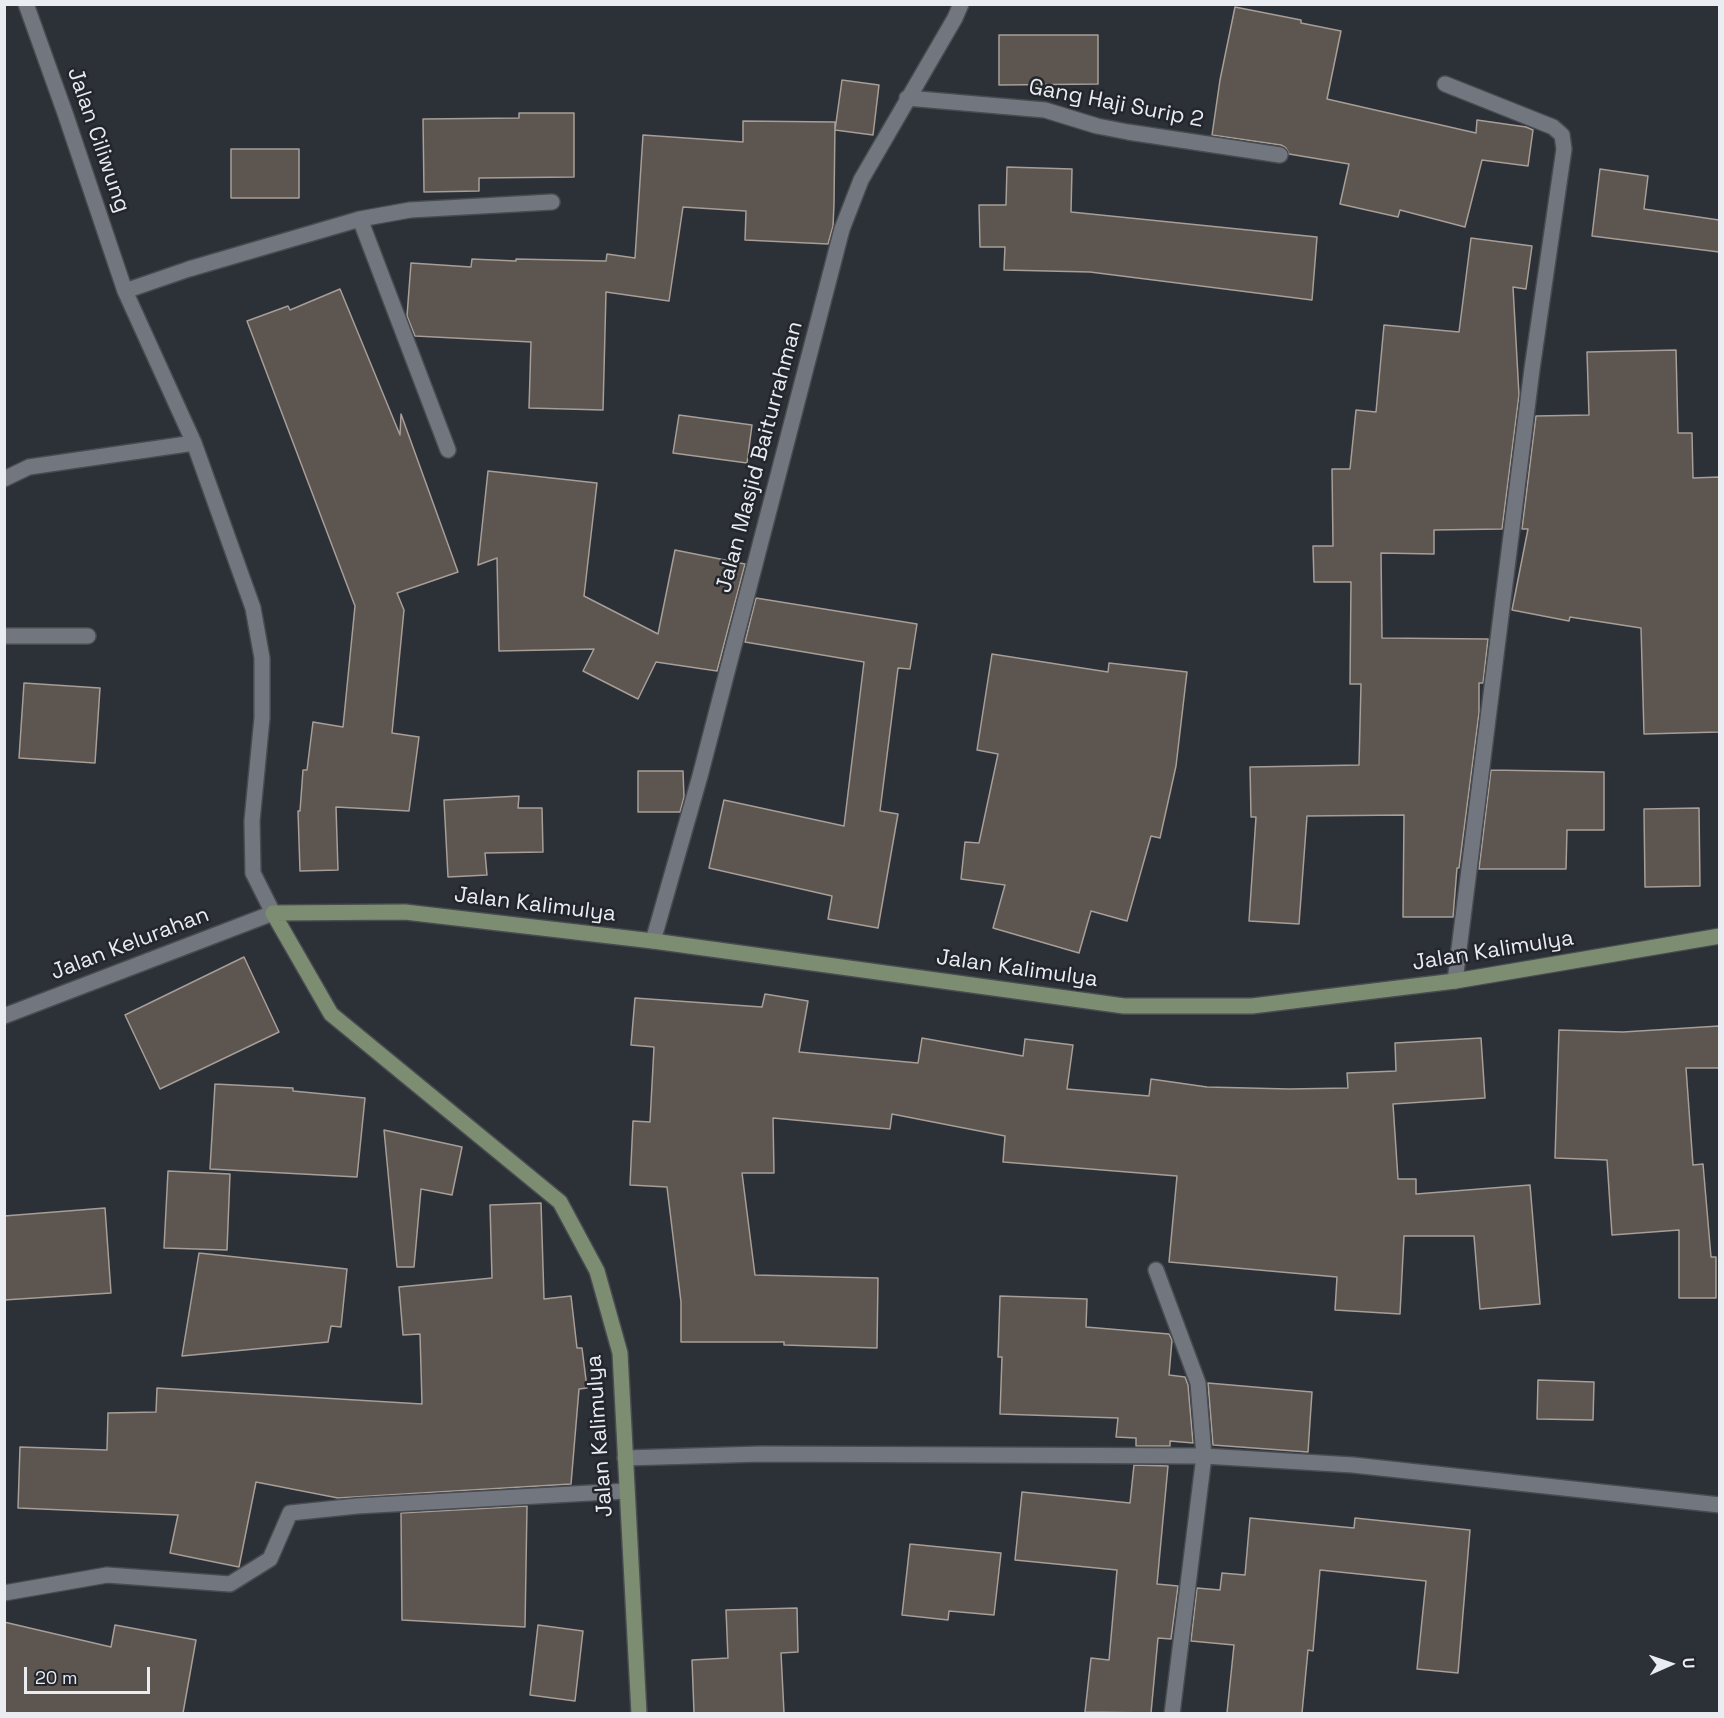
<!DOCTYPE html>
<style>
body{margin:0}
#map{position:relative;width:1724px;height:1718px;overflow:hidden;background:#2c3037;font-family:"Space Grotesk",sans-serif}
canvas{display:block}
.frame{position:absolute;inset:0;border:6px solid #e9ecf0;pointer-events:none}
.north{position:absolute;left:1640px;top:1634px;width:60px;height:60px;-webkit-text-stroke:4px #23262d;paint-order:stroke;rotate:87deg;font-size:16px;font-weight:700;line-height:24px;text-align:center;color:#e9ecf0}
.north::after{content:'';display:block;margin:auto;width:21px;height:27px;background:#e9ecf0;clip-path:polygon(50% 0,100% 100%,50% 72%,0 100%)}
.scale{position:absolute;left:24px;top:1667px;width:126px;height:27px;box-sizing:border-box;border:3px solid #e9ecf0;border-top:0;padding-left:8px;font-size:18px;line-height:21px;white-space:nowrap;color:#e9ecf0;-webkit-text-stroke:4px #23262d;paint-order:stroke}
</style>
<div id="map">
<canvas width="1724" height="1718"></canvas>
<div class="frame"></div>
<div class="north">U</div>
<div class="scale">20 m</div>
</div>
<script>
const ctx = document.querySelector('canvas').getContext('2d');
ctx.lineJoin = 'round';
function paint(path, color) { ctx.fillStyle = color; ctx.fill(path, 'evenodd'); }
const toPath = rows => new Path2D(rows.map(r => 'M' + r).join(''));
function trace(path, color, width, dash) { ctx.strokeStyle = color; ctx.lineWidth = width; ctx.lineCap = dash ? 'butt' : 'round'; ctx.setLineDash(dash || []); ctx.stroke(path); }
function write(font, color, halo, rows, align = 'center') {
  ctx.font = font + ' "Space Grotesk",sans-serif'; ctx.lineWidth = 5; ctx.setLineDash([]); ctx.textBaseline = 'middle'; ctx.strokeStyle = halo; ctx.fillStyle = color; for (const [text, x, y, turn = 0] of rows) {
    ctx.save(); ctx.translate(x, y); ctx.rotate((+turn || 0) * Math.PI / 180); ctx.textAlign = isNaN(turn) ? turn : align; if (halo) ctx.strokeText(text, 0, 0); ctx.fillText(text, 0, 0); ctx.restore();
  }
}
const building = toPath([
 [1235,7,1301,20,1301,23,1341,31,1327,99,1476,133,1477,120,1526,127,1533,130,1528,166,1482,160,1465,227,1400,210,1398,217,1340,204,1349,164,1289,154,1286,148,1281,145,1212,135,1220,80,1235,7],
 [999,35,1098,35,1098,84,999,85,999,35],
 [842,80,879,85,873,135,835,130,842,80],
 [519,113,574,113,574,177,479,178,479,191,424,192,423,119,519,118,519,113],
 [743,121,835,122,834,204,833,226,828,244,745,240,746,211,683,207,669,301,606,292,603,410,529,408,531,342,415,336,407,316,411,263,471,267,472,259,516,261,516,259,606,261,607,254,635,258,643,135,743,142,743,121],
 [231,149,299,149,299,198,231,198,231,149],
 [1007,167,1072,169,1071,212,1317,237,1312,300,1090,272,1004,270,1005,247,980,247,979,205,1006,205,1007,167],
 [1600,169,1648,176,1644,209,1719,220,1719,252,1592,236,1600,169],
 [1471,238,1532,246,1526,289,1513,287,1519,395,1502,529,1434,530,1434,554,1381,553,1382,638,1488,639,1483,683,1479,683,1479,713,1459,868,1457,868,1453,917,1403,917,1404,815,1307,816,1299,924,1249,921,1256,817,1251,817,1250,767,1359,765,1361,684,1350,684,1351,582,1314,582,1313,546,1333,546,1332,469,1350,469,1356,410,1376,412,1384,325,1459,332,1471,238],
 [340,289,400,435,401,414,458,572,397,593,404,610,392,733,419,737,409,811,336,807,338,870,300,871,298,811,300,811,303,770,307,770,313,722,343,727,355,606,247,321,288,306,290,310,340,289],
 [1676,350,1678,433,1692,433,1693,478,1719,477,1719,732,1644,734,1641,628,1570,617,1569,621,1512,610,1528,529,1522,529,1536,416,1589,415,1587,352,1676,350],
 [679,415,752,425,747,463,673,453,679,415],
 [488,471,597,483,584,596,658,634,675,550,745,564,717,671,656,662,638,699,583,671,594,649,499,651,497,558,478,565,488,471],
 [756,598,917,624,910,669,898,668,880,811,898,814,878,928,828,919,832,896,709,868,724,800,844,826,864,662,745,642,756,598],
 [992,654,1108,672,1109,663,1187,672,1176,766,1160,838,1151,836,1127,921,1091,911,1079,953,993,928,1005,885,961,879,965,842,979,843,998,754,977,750,992,654],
 [24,683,100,688,95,763,19,758,24,683],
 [1491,770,1604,772,1604,830,1567,830,1566,869,1479,869,1491,770],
 [638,771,683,771,684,797,680,812,638,812,638,771],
 [519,796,518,808,542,808,543,852,485,853,487,875,448,877,444,800,519,796],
 [1699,808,1700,886,1645,887,1644,809,1699,808],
 [244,957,279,1032,160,1089,125,1015,244,957],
 [765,994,808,1001,799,1052,918,1063,922,1038,1023,1056,1025,1039,1073,1045,1067,1089,1149,1096,1151,1079,1207,1087,1289,1089,1348,1088,1347,1073,1396,1071,1395,1043,1481,1038,1485,1098,1393,1104,1398,1179,1416,1179,1416,1194,1530,1185,1540,1304,1480,1309,1474,1236,1404,1236,1400,1314,1335,1310,1337,1277,1169,1262,1177,1176,1003,1162,1005,1136,892,1114,890,1129,773,1118,774,1173,742,1173,755,1275,878,1278,877,1348,784,1345,784,1342,681,1342,681,1302,667,1187,630,1185,633,1121,650,1122,654,1047,631,1045,635,998,762,1007,765,994],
 [1719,1026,1719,1068,1686,1068,1693,1165,1703,1164,1711,1257,1716,1257,1716,1298,1679,1298,1679,1230,1612,1235,1607,1160,1555,1158,1559,1030,1623,1032,1719,1026],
 [215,1084,293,1088,293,1091,365,1098,357,1177,210,1169,215,1084],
 [384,1130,462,1147,452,1195,421,1189,414,1267,397,1267,384,1130],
 [168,1171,230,1174,227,1250,164,1248,168,1171],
 [541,1203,544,1299,571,1296,577,1348,582,1348,587,1388,579,1389,571,1484,338,1498,256,1482,239,1567,170,1553,178,1515,18,1508,20,1447,107,1450,108,1413,156,1412,157,1388,422,1404,420,1334,403,1335,399,1287,492,1278,490,1205,541,1203],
 [105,1208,111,1293,4,1300,4,1216,105,1208],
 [199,1253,347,1269,341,1327,331,1326,328,1342,182,1356,199,1253],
 [1000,1296,1087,1299,1086,1327,1169,1334,1172,1340,1169,1375,1185,1377,1188,1385,1193,1443,1170,1441,1170,1446,1136,1446,1136,1438,1116,1437,1118,1418,1000,1414,1002,1357,998,1357,1000,1296],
 [1538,1380,1594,1382,1593,1420,1537,1419,1538,1380],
 [1208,1383,1312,1392,1308,1452,1213,1445,1208,1383],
 [1134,1465,1168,1466,1157,1584,1178,1586,1171,1639,1158,1638,1151,1713,1085,1712,1091,1658,1109,1660,1117,1570,1015,1560,1022,1492,1130,1503,1134,1465],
 [527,1506,525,1627,402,1620,401,1513,527,1506],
 [1250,1518,1354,1528,1355,1518,1470,1530,1458,1673,1417,1669,1426,1581,1320,1570,1313,1651,1308,1650,1302,1713,1227,1713,1234,1645,1191,1641,1197,1588,1220,1590,1222,1573,1245,1575,1250,1518],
 [910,1544,1001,1553,994,1615,949,1611,948,1620,902,1615,910,1544],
 [797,1608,798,1652,781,1653,784,1713,694,1713,692,1660,728,1658,726,1610,797,1608],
 [4,1622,111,1647,115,1625,196,1640,183,1713,4,1713,4,1622],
 [538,1625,583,1631,575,1701,530,1695,538,1625]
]);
paint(building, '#5d5550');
trace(building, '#a79e98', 1.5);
const street = toPath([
 [1445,84,1553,127,1562,135,1564,149,1532,369,1455,981],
 [907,98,1045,110,1097,126,1128,132,1280,155],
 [360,219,448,450],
 [125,291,189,269,360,219,410,210,552,202],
 [4,479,29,467,194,443],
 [4,636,88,636],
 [653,941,700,776,842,229,861,180,955,18,961,4],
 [4,1016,273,913,253,873,252,821,262,718,262,658,253,608,194,443,125,291,65,113,26,4],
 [1156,1270,1198,1383,1204,1456,1172,1714],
 [625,1458,761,1454,1204,1456,1353,1465,1720,1505],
 [4,1593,107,1575,230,1584,270,1559,290,1513,357,1506,626,1491]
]);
const secondary = toPath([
 [639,1714,620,1353,597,1271,560,1202,331,1014,273,913,405,912,653,941,1124,1006,1252,1006,1455,981,1720,936]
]);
trace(street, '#484b50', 18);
trace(secondary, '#484b50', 18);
trace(street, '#72777f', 15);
trace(secondary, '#7d8d72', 15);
write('22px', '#e9ecf0', '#23262d', [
 ["Gang Haji Surip 2",1116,104,11],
 ["Jalan Ciliwung",98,140,71],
 ["Jalan Masjid Baiturrahman",760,457,-75],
 ["Jalan Kalimulya",535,905,7],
 ["Jalan Kelurahan",130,944,-21],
 ["Jalan Kalimulya",1493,951,-9],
 ["Jalan Kalimulya",1017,969,8],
 ["Jalan Kalimulya",600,1436,-94]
]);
</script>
